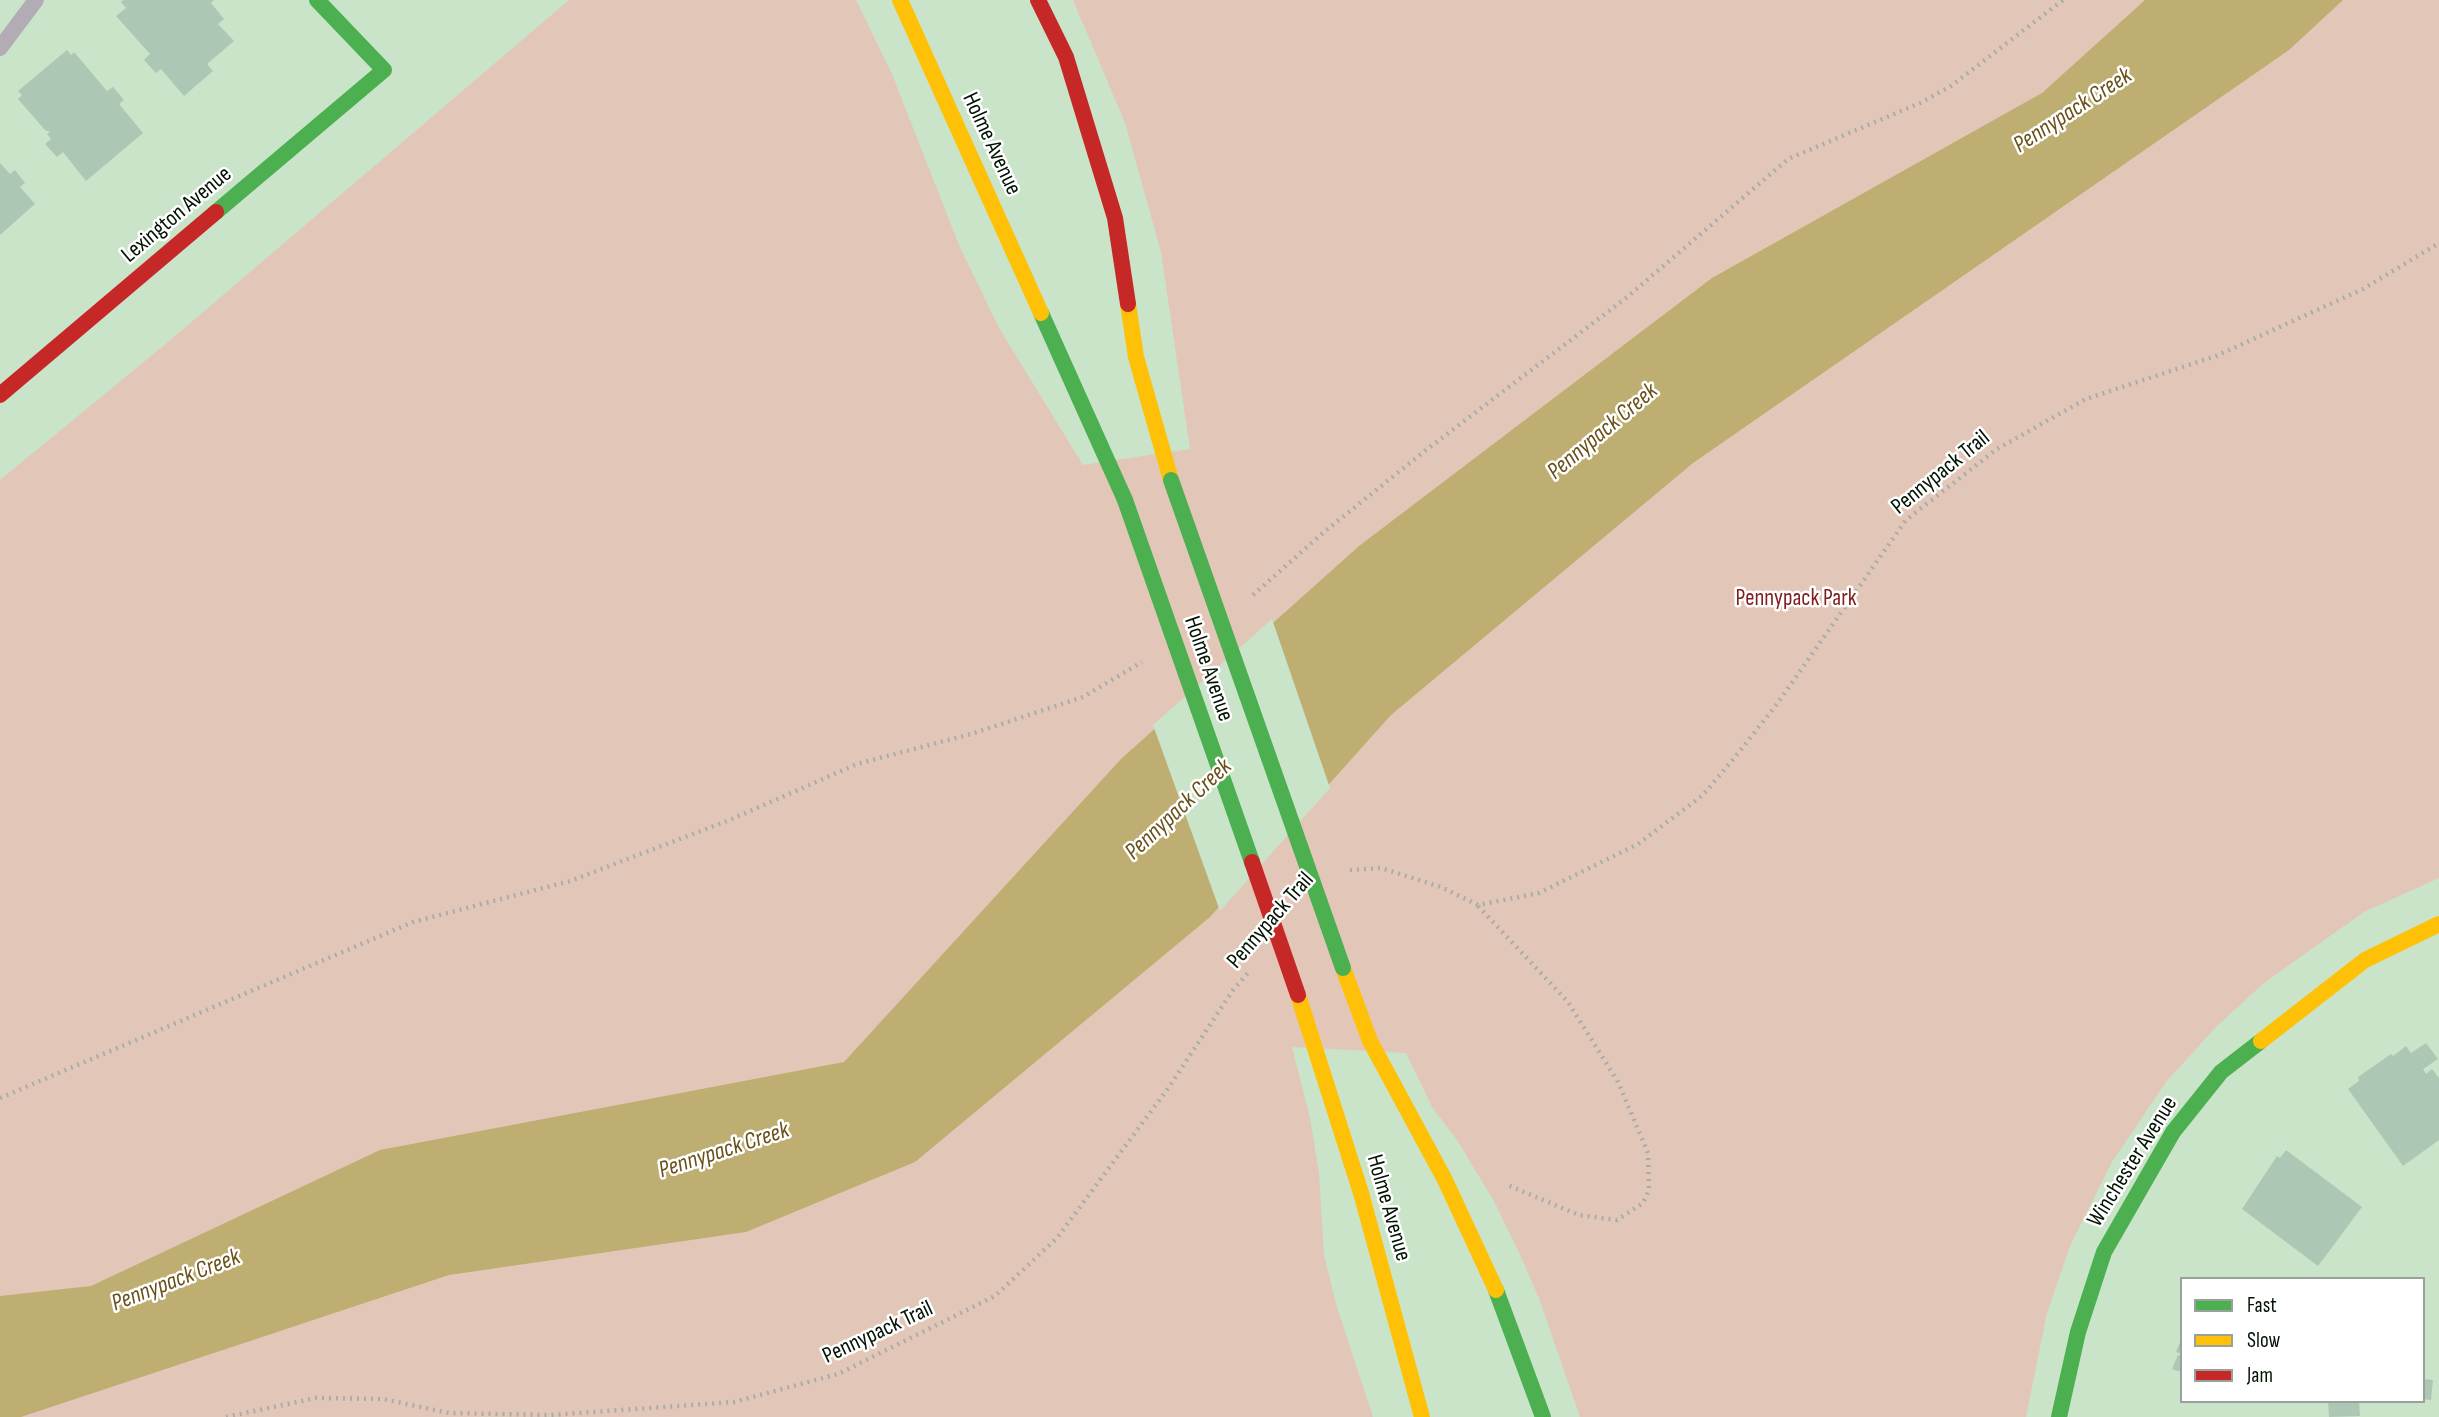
<!DOCTYPE html>
<style>
body{margin:0}
#map{position:relative;width:2439px;height:1417px;overflow:hidden;background:#c9e4c9;font-family:"Sofia Sans Condensed",sans-serif}
canvas{display:block}
.legend{position:absolute;left:2180px;top:1277px;width:245px;height:126px;box-sizing:border-box;background:#fff;border:2px solid #9aa19a;margin:0;padding:9px 12px;list-style:none;font-size:21px;color:#021303}
.legend li{display:flex;align-items:center;gap:14px;height:35px}
.legend b{width:35px;border:2px solid #9aa19a}
</style>
<div id="map">
<canvas width="2439" height="1417"></canvas>
<ul class="legend">
<li><b style="height:9px;background:#4caf50"></b>Fast</li>
<li><b style="height:9px;background:#ffc107"></b>Slow</li>
<li><b style="height:9px;background:#c62828"></b>Jam</li>
</ul>
</div>
<script>
const ctx = document.querySelector('canvas').getContext('2d');
ctx.lineJoin = 'round';
function paint(path, color) { ctx.fillStyle = color; ctx.fill(path, 'evenodd'); }
const toPath = rows => new Path2D(rows.map(r => 'M' + r).join(''));
function trace(path, color, width, dash) { ctx.strokeStyle = color; ctx.lineWidth = width; ctx.lineCap = dash ? 'butt' : 'round'; ctx.setLineDash(dash || []); ctx.stroke(path); }
function write(font, color, halo, rows, align = 'center') {
  ctx.font = font + ' "Sofia Sans Condensed",sans-serif'; ctx.lineWidth = 5; ctx.setLineDash([]); ctx.textBaseline = 'middle'; ctx.strokeStyle = halo; ctx.fillStyle = color; for (const [text, x, y, turn = 0] of rows) {
    ctx.save(); ctx.translate(x, y); ctx.rotate((+turn || 0) * Math.PI / 180); ctx.textAlign = isNaN(turn) ? turn : align; if (halo) ctx.strokeText(text, 0, 0); ctx.fillText(text, 0, 0); ctx.restore();
  }
}
paint(toPath([
 [569,0,856,0,892,74,959,245,999,328,1083,465,1190,449,1161,252,1125,123,1073,0,2439,0,2439,878,2364,912,2264,983,2217,1026,2166,1082,2112,1162,2070,1246,2047,1313,2026,1417,1580,1417,1540,1301,1521,1257,1495,1203,1457,1140,1432,1107,1406,1053,1292,1047,1310,1118,1319,1173,1324,1255,1336,1304,1373,1417,0,1417,0,480,168,342]
]), '#e2c7b8');
paint(toPath([
 [2145,0,2343,0,2289,50,1693,463,1391,715,1210,917,915,1162,746,1232,449,1275,21,1417,0,1417,0,1296,91,1286,380,1150,844,1062,1121,759,1359,546,1712,278,2042,93]
]), '#beae72');
paint(toPath([
 [1272,619,1330,788,1220,911,1153,725]
]), '#c9e4c9');
paint(toPath([
 [123,0,214,0,211,3,224,19,218,24,234,41,207,64,213,71,184,96,161,69,156,73,144,60,150,54,116,16,126,8,121,2],
 [67,50,71,55,74,52,107,91,113,87,124,100,119,104,143,133,86,181,63,152,57,157,45,144,51,139,47,134,50,132,45,130,18,99,22,95,18,91],
 [0,163,10,174,15,170,25,183,20,187,35,204,0,235],
 [2426,1043,2438,1059,2423,1069,2426,1074,2432,1069,2439,1078,2439,1140,2403,1166,2348,1089,2359,1081,2358,1077,2391,1054,2393,1056,2406,1046,2411,1053],
 [2286,1150,2362,1207,2318,1266,2242,1209,2277,1156,2280,1158],
 [2182,1337,2182,1354,2176,1352],
 [2178,1355,2182,1356,2182,1372,2172,1369],
 [2423,1379,2433,1380,2431,1400,2423,1399],
 [2328,1401,2359,1401,2360,1416,2329,1417]
]), '#adc7b5');
trace(toPath([
 [1253,595,1324,532,1426,450,1626,298,1788,159,1920,103,1951,86,2063,0],
 [1350,870,1381,868,1441,887,1478,905,1539,893,1638,844,1703,795,1735,757,1777,704,1906,520,1997,449,2086,399,2216,356,2363,289,2439,243],
 [1478,906,1568,1002,1618,1082,1648,1153,1649,1190,1643,1203,1617,1220,1579,1215,1505,1184],
 [0,1098,413,922,570,881,732,819,857,764,971,734,1083,697,1142,662],
 [226,1417,316,1398,383,1399,449,1413,551,1415,734,1402,838,1374,995,1296,1057,1238,1169,1087,1233,990,1248,973]
]), '#aaacaa', 4.5, [2, 5]);
trace(toPath([
 [0,48,36,0]
]), '#b4acb5', 16);
trace(toPath([
 [216,212,384,70,317,0],
 [1041,313,1125,500],
 [1496,1290,1543,1417],
 [2059,1417,2078,1332,2104,1252,2173,1132,2221,1072,2261,1041]
]), '#4caf50', 16);
trace(toPath([
 [900,0,1041,313],
 [1128,304,1136,357,1171,480],
 [1343,968,1370,1041,1445,1180,1496,1290],
 [1298,995,1361,1193,1422,1417],
 [2261,1041,2365,960,2439,924]
]), '#ffc107', 16);
trace(toPath([
 [1038,0,1066,57,1115,218,1128,304],
 [0,395,216,212]
]), '#c62828', 16);
trace(toPath([
 [1171,480,1343,968],
 [1125,500,1252,862]
]), '#4caf50', 16);
trace(toPath([
 [1252,862,1298,995]
]), '#c62828', 16);
write('23px', '#021303', '#fff', [
 ["Holme Avenue",991,144,65],
 ["Lexington Avenue",177,215,-40],
 ["Pennypack Trail",1941,473,-39],
 ["Holme Avenue",1208,669,71],
 ["Pennypack Trail",1271,921,-49],
 ["Winchester Avenue",2133,1162,-58],
 ["Holme Avenue",1388,1208,74],
 ["Pennypack Trail",878,1333,-25]
]);
write('23px', '#801f20', '#fff', [
 ["Pennypack Park",1796,599]
]);
write('italic 24px', '#685018', '#fff', [
 ["Pennypack Creek",2073,111,-33],
 ["Pennypack Creek",1603,432,-40],
 ["Pennypack Creek",1179,810,-43],
 ["Pennypack Creek",724,1151,-18],
 ["Pennypack Creek",176,1281,-21]
]);
</script>
